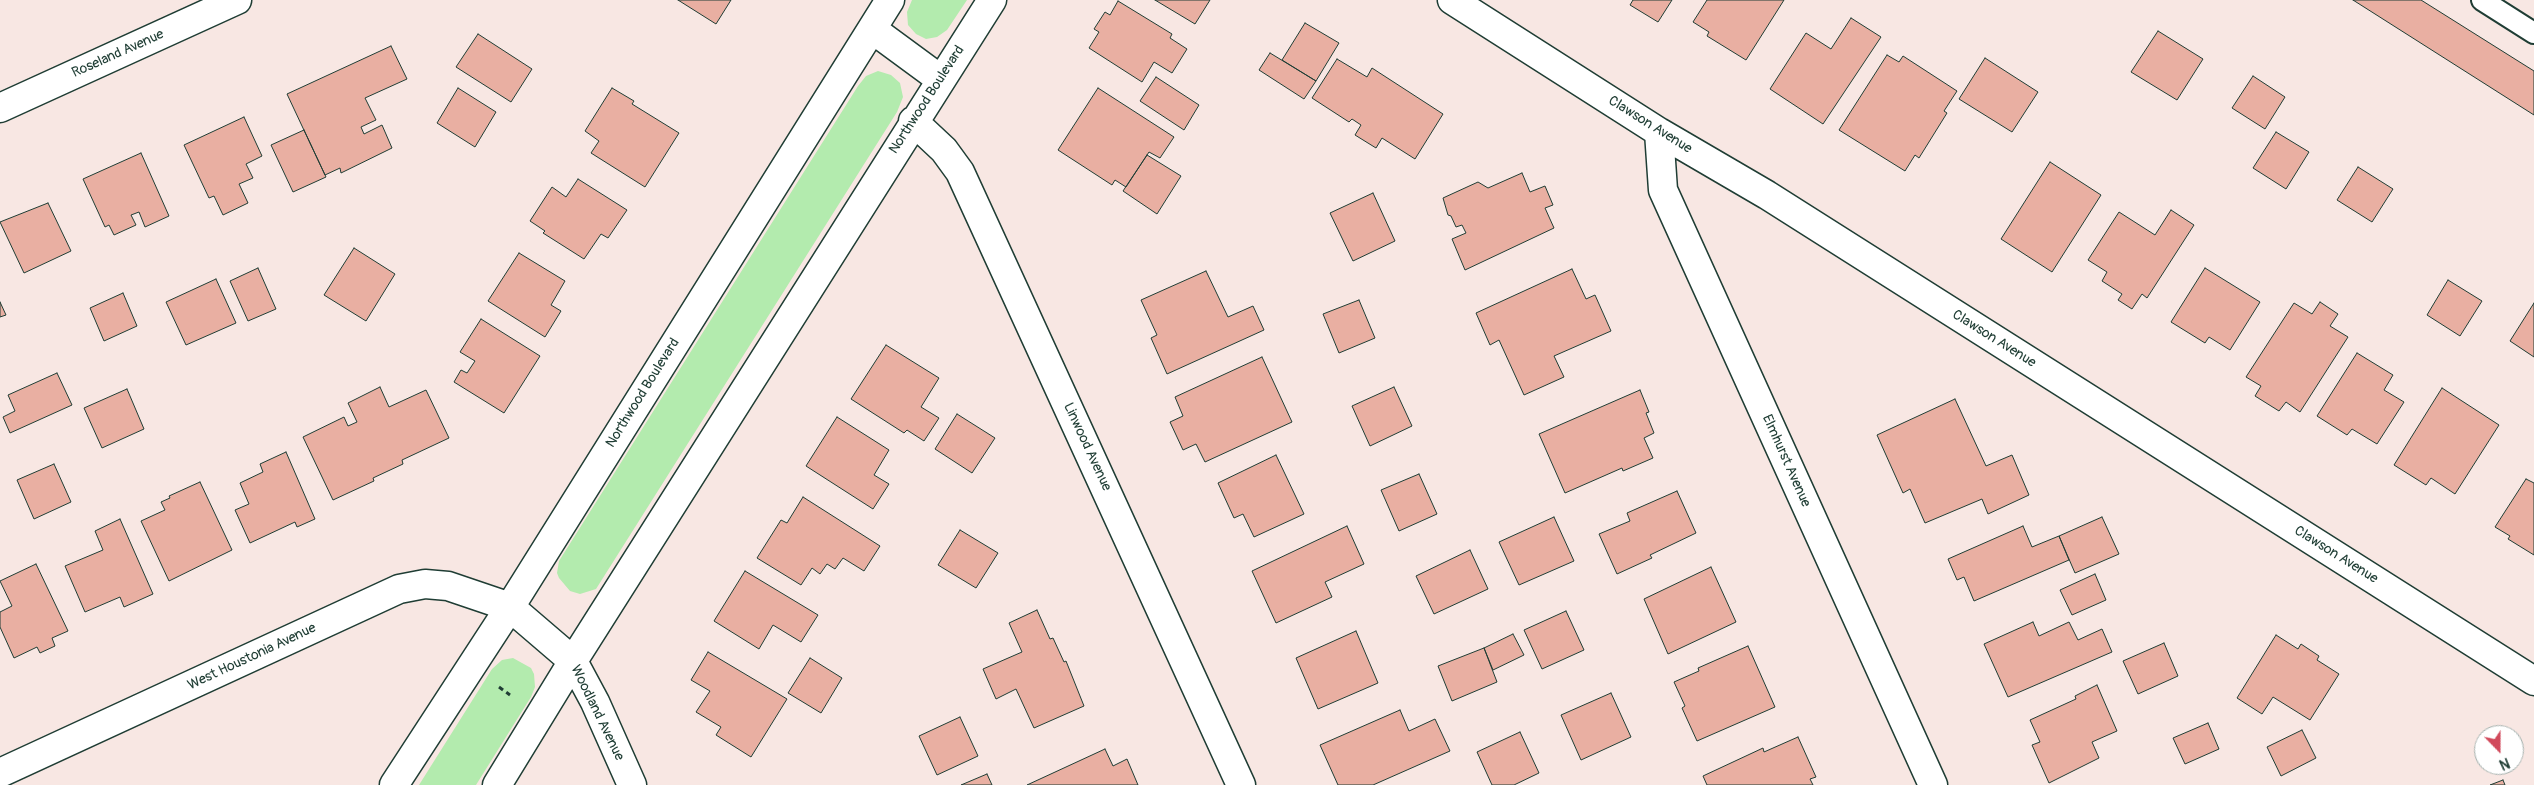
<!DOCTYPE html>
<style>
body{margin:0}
#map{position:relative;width:2534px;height:785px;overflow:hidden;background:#f8e7e3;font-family:Pangolin,sans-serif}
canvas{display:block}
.north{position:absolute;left:2474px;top:725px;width:50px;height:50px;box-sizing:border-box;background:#fff;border:1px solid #a5b1ae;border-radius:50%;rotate:158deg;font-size:14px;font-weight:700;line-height:20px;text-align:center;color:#1f3d34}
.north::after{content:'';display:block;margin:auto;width:18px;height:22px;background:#d1495b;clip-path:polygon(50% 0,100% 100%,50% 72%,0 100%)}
</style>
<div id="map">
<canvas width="2534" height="785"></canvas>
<div class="north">N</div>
</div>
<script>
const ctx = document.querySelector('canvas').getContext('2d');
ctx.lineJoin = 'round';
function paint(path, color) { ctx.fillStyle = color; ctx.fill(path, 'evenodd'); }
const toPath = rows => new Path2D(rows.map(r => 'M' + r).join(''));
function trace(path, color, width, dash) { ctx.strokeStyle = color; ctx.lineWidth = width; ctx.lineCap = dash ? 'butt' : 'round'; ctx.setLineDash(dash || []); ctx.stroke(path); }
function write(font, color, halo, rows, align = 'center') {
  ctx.font = font + ' Pangolin,sans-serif'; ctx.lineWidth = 5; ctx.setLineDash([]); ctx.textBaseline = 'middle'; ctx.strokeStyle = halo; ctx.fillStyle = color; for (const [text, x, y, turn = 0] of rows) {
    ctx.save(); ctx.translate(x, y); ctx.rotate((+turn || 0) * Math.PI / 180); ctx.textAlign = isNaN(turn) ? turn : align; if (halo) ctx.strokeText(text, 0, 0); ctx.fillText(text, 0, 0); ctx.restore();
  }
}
paint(toPath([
 [912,0,967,0,947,30,937,37,926,39,916,34,908,25,907,12],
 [878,71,891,75,900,83,903,97,897,112,596,589,580,594,570,591,559,578,557,573,559,561,858,86,866,76],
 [513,658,531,668,534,674,535,687,531,697,476,785,419,785,492,669,502,660]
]), '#b3ebae');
const building = toPath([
 [678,0,731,0,716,24,678,0],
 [1155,0,1210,0,1195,24,1155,0],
 [1633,0,1672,0,1658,22,1630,5,1633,0],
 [1707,0,1784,0,1746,60,1707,36,1709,32,1693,22,1707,0],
 [2353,0,2421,0,2534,71,2534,115,2353,0],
 [1118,1,1172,34,1170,38,1187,49,1172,73,1154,62,1142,82,1089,48,1099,32,1094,29,1105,12,1110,15,1118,1],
 [1851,18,1881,37,1823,124,1770,89,1806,33,1831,49,1851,18],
 [1305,23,1339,43,1316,81,1282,60,1305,23],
 [2158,31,2203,59,2177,100,2131,72,2158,31],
 [478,34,532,69,511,102,456,67,478,34],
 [391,46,407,79,365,98,376,120,361,127,364,134,382,125,392,148,341,173,340,168,325,175,287,94,391,46],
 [1270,53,1316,81,1304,99,1259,70,1270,53],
 [1887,55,1899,62,1903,56,1957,91,1944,111,1947,113,1919,158,1915,155,1905,171,1839,130,1887,55],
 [1985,58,2038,92,2012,132,1959,99,1985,58],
 [1337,59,1367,77,1372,68,1443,114,1415,159,1382,138,1376,148,1355,135,1361,125,1352,119,1349,122,1312,98,1337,59],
 [2253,76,2285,97,2265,129,2232,108,2253,76],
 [1156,77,1199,105,1184,130,1140,101,1156,77],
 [458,88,496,112,475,147,437,123,458,88],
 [612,88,634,101,632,104,679,133,645,187,591,153,599,141,585,131,612,88],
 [1098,88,1174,137,1160,158,1149,152,1126,187,1115,180,1112,185,1058,150,1098,88],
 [244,117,262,156,246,164,253,178,239,184,248,203,223,215,214,196,209,198,184,145,244,117],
 [304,130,326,177,293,192,271,145,304,130],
 [2276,132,2309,152,2286,189,2253,168,2276,132],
 [141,153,169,216,145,227,139,212,131,215,136,225,114,235,109,225,105,227,83,179,141,153],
 [1147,155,1181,176,1157,214,1123,191,1147,155],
 [2050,162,2101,195,2052,272,2001,239,2050,162],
 [2358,167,2393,189,2372,222,2337,200,2358,167],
 [1522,173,1530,192,1545,186,1553,205,1545,208,1554,228,1465,270,1452,239,1466,233,1462,225,1456,227,1451,216,1448,215,1443,198,1478,182,1488,188,1522,173],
 [578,179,627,210,608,238,601,234,584,259,543,233,545,231,530,221,552,187,566,197,578,179],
 [1373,193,1395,241,1353,261,1330,213,1373,193],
 [48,203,71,251,24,273,0,222,48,203],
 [2171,210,2194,225,2147,298,2142,294,2132,309,2118,300,2122,294,2102,281,2107,272,2088,260,2119,212,2155,235,2171,210],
 [354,248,395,274,366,321,324,295,354,248],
 [519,253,565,281,551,305,561,311,545,337,488,301,519,253],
 [258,268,276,309,248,321,230,281,258,268],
 [2205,268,2260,302,2230,350,2209,337,2205,343,2171,322,2205,268],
 [1572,269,1586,299,1595,295,1611,331,1554,356,1564,377,1524,395,1499,340,1490,345,1476,313,1572,269],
 [1206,271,1228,317,1253,306,1264,330,1167,374,1151,338,1157,335,1141,300,1206,271],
 [216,279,236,323,186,345,166,302,216,279],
 [2448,280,2482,301,2460,336,2427,315,2448,280],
 [123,293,137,326,104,341,90,308,123,293],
 [1359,300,1375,338,1339,353,1323,314,1359,300],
 [0,302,6,315,0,317,0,302],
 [2320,302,2338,314,2330,326,2348,337,2300,412,2286,402,2279,411,2255,396,2261,386,2246,377,2294,303,2312,314,2320,302],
 [2534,303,2534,357,2510,341,2534,303],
 [481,319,540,356,504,413,454,382,461,370,467,373,475,361,460,352,481,319],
 [886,345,939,378,921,407,939,418,924,441,907,430,904,433,851,399,886,345],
 [2357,353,2393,375,2384,390,2404,402,2377,444,2352,429,2347,435,2317,416,2357,353],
 [1262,357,1292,422,1205,462,1196,444,1183,450,1170,422,1183,416,1175,397,1262,357],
 [57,373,72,405,10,433,3,417,15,411,8,395,57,373],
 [380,387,389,407,426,390,449,438,402,460,403,464,373,478,374,481,333,500,303,437,344,417,348,426,357,422,348,403,380,387],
 [1394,387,1412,426,1370,446,1352,406,1394,387],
 [2442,388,2499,425,2455,494,2431,478,2426,485,2394,465,2442,388],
 [127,389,144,429,102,448,84,408,127,389],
 [1640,390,1649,412,1646,413,1654,433,1644,438,1653,458,1623,471,1622,468,1565,493,1539,434,1640,390],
 [1955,399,1986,466,2012,455,2029,495,1988,514,1982,499,1925,523,1910,489,1903,493,1877,435,1955,399],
 [957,414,995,438,972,473,935,449,957,414],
 [837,417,889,450,874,475,889,484,873,509,806,466,837,417],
 [286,452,315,519,297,527,295,522,250,543,235,510,249,504,240,483,263,472,260,464,286,452],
 [1276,455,1304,514,1254,537,1243,514,1234,518,1218,483,1276,455],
 [54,464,71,502,34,519,17,480,54,464],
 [1419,474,1437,514,1399,531,1381,490,1419,474],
 [2526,479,2534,483,2534,555,2508,539,2510,536,2495,527,2526,479],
 [200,482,232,550,169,581,141,521,165,510,161,502,170,498,169,496,200,482],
 [1677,491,1696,533,1650,555,1652,558,1617,574,1599,534,1630,521,1627,513,1677,491],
 [803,497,880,546,864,571,843,558,835,569,827,564,820,574,812,568,801,585,757,558,781,520,787,523,803,497],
 [1554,517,1574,561,1519,585,1499,542,1554,517],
 [2102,517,2119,554,2075,573,2059,536,2102,517],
 [120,519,153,594,124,607,120,597,85,612,65,566,103,550,95,531,120,519],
 [1347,526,1364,564,1325,582,1332,597,1276,623,1252,571,1347,526],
 [2023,526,2032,547,2059,536,2069,560,1974,601,1964,577,1957,580,1948,559,2023,526],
 [960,530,998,553,976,588,938,565,960,530],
 [1470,550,1488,589,1434,614,1416,576,1470,550],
 [36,564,68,631,52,638,55,646,40,653,37,647,14,658,0,627,0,612,12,606,0,581,36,564],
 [1711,567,1736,622,1668,654,1644,599,1711,567],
 [745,571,818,615,801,642,773,625,759,649,714,621,745,571],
 [2095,574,2106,600,2072,615,2060,590,2095,574],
 [1037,610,1050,639,1053,638,1064,662,1066,661,1084,706,1034,728,1016,689,996,699,983,669,1022,652,1009,623,1037,610],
 [1566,611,1584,650,1542,669,1524,630,1566,611],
 [2033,622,2039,636,2069,622,2078,640,2102,629,2112,652,2008,697,1984,644,2033,622],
 [1356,631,1378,683,1318,709,1296,658,1356,631],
 [1513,634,1524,655,1493,670,1484,648,1513,634],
 [2276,635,2298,649,2301,644,2319,656,2317,660,2339,674,2310,720,2273,697,2262,714,2237,698,2276,635],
 [2164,643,2178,676,2138,694,2123,661,2164,643],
 [1748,646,1775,707,1697,741,1682,708,1685,706,1674,682,1699,671,1698,668,1748,646],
 [1484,648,1497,682,1452,701,1438,666,1484,648],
 [708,652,787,699,751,757,716,735,721,727,696,712,710,691,691,680,708,652],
 [810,658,842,678,821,713,788,693,810,658],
 [2097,685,2117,731,2092,742,2099,758,2049,783,2032,745,2040,742,2030,720,2076,699,2075,696,2097,685],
 [1611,693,1631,737,1581,760,1561,715,1611,693],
 [1400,710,1409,731,1435,719,1450,751,1373,785,1338,785,1320,745,1400,710],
 [960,717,978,756,937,775,919,736,960,717],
 [2208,723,2219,749,2185,764,2173,738,2208,723],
 [2302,730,2316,758,2281,776,2267,747,2302,730],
 [1520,732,1539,773,1514,785,1492,785,1477,752,1520,732],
 [1798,737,1816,777,1810,779,1813,785,1707,785,1703,776,1763,748,1764,752,1798,737],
 [1105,749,1113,766,1127,759,1138,785,1027,785,1105,749],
 [987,774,992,785,961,785,987,774],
 [2503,780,2505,785,2490,785,2503,780]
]);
paint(building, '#e9afa2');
trace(building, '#1f3d34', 1);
const service = toPath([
 [2482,0,2534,33]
]);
const minor = toPath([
 [1452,0,1659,132,1767,195,2534,681],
 [872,29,940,79],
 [0,108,237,0],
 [913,121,944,150,960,172,1241,785],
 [1659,132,1663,190,1933,785],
 [0,773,399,589,425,584,448,586,510,607,573,661,595,702,632,785],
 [394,785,510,607,890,0],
 [497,785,573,661,992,0]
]);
trace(service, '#1f3d34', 24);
trace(minor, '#1f3d34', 31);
trace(toPath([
 [499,687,510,695]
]), '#1f3d34', 3, [5, 4]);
trace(service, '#fff', 20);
trace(minor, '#fff', 28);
write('14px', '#1f3d34', '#fff', [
 ["Roseland Avenue",118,54,-24],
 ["Northwood Boulevard",927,100,-57],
 ["Clawson Avenue",1650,125,32],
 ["Clawson Avenue",1994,339,32],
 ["Northwood Boulevard",643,393,-58],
 ["Linwood Avenue",1087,447,65],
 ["Elmhurst Avenue",1786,461,66],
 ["Clawson Avenue",2336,555,32],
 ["West Houstonia Avenue",252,657,-25],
 ["Woodland Avenue",597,713,64]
]);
</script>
